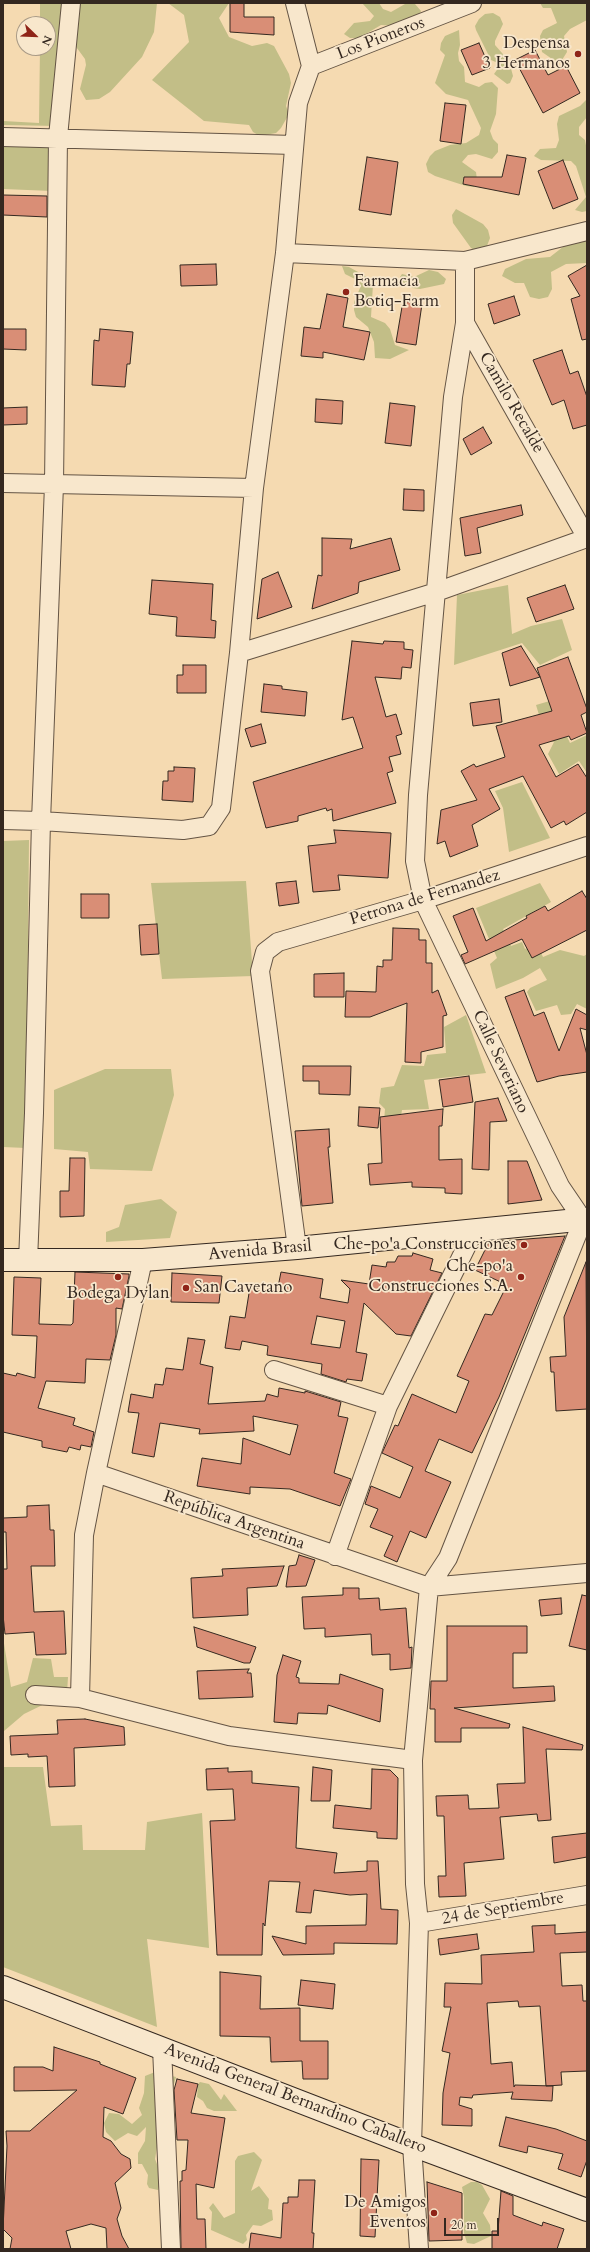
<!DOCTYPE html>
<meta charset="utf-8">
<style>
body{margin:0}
#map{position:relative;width:590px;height:2252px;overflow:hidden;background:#f5dab1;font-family:Cardo,serif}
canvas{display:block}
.frame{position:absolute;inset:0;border:4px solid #342820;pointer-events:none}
.north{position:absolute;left:16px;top:16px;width:40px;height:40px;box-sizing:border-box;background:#f8e7cc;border:1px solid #aa9b87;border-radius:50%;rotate:113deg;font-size:11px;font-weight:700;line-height:16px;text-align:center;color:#342820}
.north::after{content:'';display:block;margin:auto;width:14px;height:18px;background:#8f2418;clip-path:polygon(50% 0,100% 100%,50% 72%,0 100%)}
.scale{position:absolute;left:444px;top:2218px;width:55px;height:18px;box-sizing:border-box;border:2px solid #342820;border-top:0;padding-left:5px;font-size:12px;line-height:14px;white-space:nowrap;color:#342820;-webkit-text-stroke:3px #f8e7cc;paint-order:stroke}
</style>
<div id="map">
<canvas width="590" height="2252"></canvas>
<div class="frame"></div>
<div class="north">N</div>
<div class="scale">20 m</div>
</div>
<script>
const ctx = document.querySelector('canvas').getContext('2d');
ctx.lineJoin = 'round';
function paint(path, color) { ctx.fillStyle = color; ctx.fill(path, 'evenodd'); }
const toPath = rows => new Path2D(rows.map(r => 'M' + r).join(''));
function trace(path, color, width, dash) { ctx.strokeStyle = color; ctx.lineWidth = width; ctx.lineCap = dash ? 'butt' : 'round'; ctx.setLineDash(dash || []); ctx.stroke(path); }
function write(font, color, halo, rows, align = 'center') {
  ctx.font = font + ' Cardo,serif'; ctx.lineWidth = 3.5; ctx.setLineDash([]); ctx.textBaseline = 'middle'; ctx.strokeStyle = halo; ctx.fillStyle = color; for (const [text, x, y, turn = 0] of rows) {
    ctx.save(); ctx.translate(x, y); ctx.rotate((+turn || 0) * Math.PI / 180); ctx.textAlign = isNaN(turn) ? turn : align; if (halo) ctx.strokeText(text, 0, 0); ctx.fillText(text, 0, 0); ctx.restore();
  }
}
paint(toPath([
 [40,3,65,3,57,126,3,125,3,121,39,123,40,48,48,48,48,24,40,24],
 [80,3,157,3,154,32,142,57,110,92,99,99,86,100,80,89,86,65,85,59,74,44],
 [168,3,229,3,219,18,229,37,252,46,267,43,274,46,289,74,291,83,286,106,289,114,281,128,276,133,260,136,253,132,249,125,204,121,152,80,189,42,184,15],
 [362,3,379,3,383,9,391,12,405,4,415,4,421,11,418,18,397,26,381,25,359,38,350,38,344,34,354,23,370,21,374,16],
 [540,3,585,3,587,5,587,20,570,29,564,36,567,52,562,60,555,61,542,52,540,36,543,30,557,23,551,8,543,8],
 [493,13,500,17,503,24,495,41,495,45,509,61,513,76,510,83,507,84,494,74,499,67,498,63,491,60,476,30,475,26,479,19,485,14],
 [459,30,460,45,458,53,459,61,464,67,465,82,479,87,485,83,492,82,498,88,496,114,490,131,493,139,498,144,498,152,492,159,476,154,468,155,462,162,476,172,477,180,474,187,466,186,435,176,428,172,426,164,430,156,435,151,450,145,466,143,479,135,481,128,468,100,446,94,435,83,445,55,440,50,441,43,445,36],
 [587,99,587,117,579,127,579,135,585,140,587,151,587,211,582,212,575,210,586,197,576,166,571,161,541,160,534,156,540,149,556,148,559,140,557,124,559,116,580,106],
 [3,137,53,137,52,191,3,189],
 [456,209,483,224,488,230,490,238,485,251,478,252,471,248,453,223,452,215],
 [587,238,587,263,566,264,551,272,552,289,548,297,539,299,530,297,524,283,515,283,502,276,505,269,526,259,550,257,568,243],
 [342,266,349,267,369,278,373,284,371,317,385,323,390,329,395,345,409,350,390,359,375,358,374,342,368,327,356,317,354,310,354,302,360,288,359,281,345,274],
 [429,270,438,272,446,279,444,284,420,289,412,288,401,281,400,277,402,274,414,277],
 [508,585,512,634,531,626,562,619,572,650,540,665,522,643,454,665,457,595],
 [553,700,552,704,570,743,587,735,587,773,579,761,559,774,548,754,554,742,547,741,536,705],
 [522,782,550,838,509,852,503,808,495,791],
 [29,840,26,1148,3,1147,3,841],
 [246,881,253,976,162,979,151,883],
 [540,883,551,902,503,929,511,946,522,942,525,949,537,944,543,957,560,950,584,956,587,954,587,1009,577,1004,571,1014,561,1015,557,1005,536,1011,527,992,530,988,547,980,540,968,523,978,496,989,490,964,497,958,476,908],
 [466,1015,486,1073,424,1080,429,1109,402,1110,400,1122,384,1121,385,1109,379,1103,381,1088,394,1086,402,1065,424,1066,427,1055,446,1053,444,1027],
 [105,1069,171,1069,174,1095,152,1171,90,1169,88,1152,54,1149,54,1090],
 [161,1199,177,1212,170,1238,106,1242,106,1232,119,1227,125,1205],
 [3,1637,11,1687,27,1682,33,1658,51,1659,54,1677,68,1677,67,1693,24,1714,4,1731,3,1754],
 [3,1767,43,1767,51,1826,82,1825,83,1850,145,1850,147,1822,202,1813,209,1948,147,1939,157,2027,3,1967],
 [155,2072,176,2077,159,2136,155,2159,162,2177,158,2190,149,2188,147,2184,148,2175,142,2164,138,2164,138,2153,145,2141,146,2127,137,2136,128,2133,115,2141,106,2132,104,2123,109,2113,119,2114,132,2124,142,2115,139,2108,144,2093,145,2076],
 [200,2082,209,2084,221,2100,224,2094,237,2111,214,2111,207,2108,203,2101,197,2097,198,2084],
 [254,2152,262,2160,251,2191,259,2186,269,2199,268,2209,272,2210,273,2220,261,2226,253,2225,246,2235,247,2240,243,2244,211,2230,212,2212,209,2208,213,2203,224,2218,235,2213,235,2161,238,2156],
 [471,2182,477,2182,482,2185,490,2199,483,2213,490,2225,491,2236,474,2244,467,2243,464,2233,464,2197,462,2187]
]), '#c2be87');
const building = toPath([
 [230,3,244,3,244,17,274,17,274,35,230,32,230,3],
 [479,43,490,68,472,75,461,50,479,43],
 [535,50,548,75,566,66,580,93,543,113,515,60,535,50],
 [445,103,466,105,461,144,440,141,445,103],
 [507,155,526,158,519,195,463,184,464,177,502,177,507,155],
 [367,157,398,162,391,215,359,210,367,157],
 [563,160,578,199,553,209,538,171,563,160],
 [3,195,47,196,47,217,3,215,3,195],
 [216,264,217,285,181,286,180,265,216,264],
 [587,265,587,339,582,340,571,299,580,296,568,276,587,265],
 [327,294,348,298,343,327,370,332,364,360,323,352,323,358,301,356,304,327,320,329,327,294],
 [514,296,520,315,494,324,488,304,514,296],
 [403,301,422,304,416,345,396,342,403,301],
 [3,329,26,329,26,350,3,349,3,329],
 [100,329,133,332,130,364,127,364,125,387,92,385,94,340,99,341,100,329],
 [562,350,570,374,578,371,587,397,587,425,573,429,564,400,552,405,533,360,562,350],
 [316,399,343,401,342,424,315,422,316,399],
 [390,403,415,406,411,446,385,443,390,403],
 [27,407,27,424,3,425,3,408,27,407],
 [483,427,492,443,471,455,463,439,483,427],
 [404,489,424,490,424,511,403,510,404,489],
 [521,505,523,515,477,528,481,553,465,556,460,518,521,505],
 [322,538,352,539,350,549,391,538,400,570,359,582,358,593,312,609,318,575,322,576,322,538],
 [278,572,292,607,257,619,262,579,278,572],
 [152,580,213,584,211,620,216,621,215,638,176,636,177,617,149,614,152,580],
 [565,585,574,609,536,622,527,598,565,585],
 [352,641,383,644,384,641,404,642,404,649,413,650,411,668,402,667,401,679,375,677,386,717,396,714,402,734,396,736,401,754,389,757,393,771,387,773,396,803,333,821,332,809,327,811,326,808,298,816,298,821,266,828,253,782,363,748,353,717,342,720,352,641],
 [521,646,540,677,510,686,502,653,521,646],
 [568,657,587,709,587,712,581,715,587,733,571,740,569,736,539,745,556,777,578,764,587,778,587,812,566,825,564,821,551,828,523,776,489,789,500,809,472,825,478,846,450,857,445,841,437,844,441,810,477,800,461,771,474,764,476,767,505,757,496,726,552,711,537,668,568,657],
 [183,665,206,665,206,693,177,693,177,675,183,675,183,665],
 [264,684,282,686,282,689,307,692,305,716,261,712,264,684],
 [499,699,502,722,473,726,470,703,499,699],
 [261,724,266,743,251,747,245,729,261,724],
 [174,767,195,768,193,802,162,800,163,781,168,781,168,771,174,771,174,767],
 [334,830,391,833,388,878,338,875,340,890,313,892,308,846,336,843,334,830],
 [296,881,299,903,279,906,276,883,296,881],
 [582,891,587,899,587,930,532,958,522,939,465,964,461,955,468,952,453,916,473,908,486,941,527,918,526,916,545,906,548,911,582,891],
 [81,894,109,894,109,918,81,918,81,894],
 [157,924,159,954,141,955,139,925,157,924],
 [393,928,419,929,419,940,426,940,426,963,432,963,432,993,438,990,447,1015,443,1016,443,1047,421,1052,421,1063,405,1062,407,1003,370,1017,345,1017,346,991,376,992,377,966,383,967,383,960,392,960,393,928],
 [344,973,344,997,314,997,314,974,344,973],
 [524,990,534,1016,544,1012,559,1051,576,1009,587,1015,587,1030,580,1028,587,1055,587,1072,559,1076,537,1082,505,997,524,990],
 [303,1066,351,1066,350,1095,319,1094,319,1081,303,1081,303,1066],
 [469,1076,473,1102,443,1107,439,1080,469,1076],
 [498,1098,507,1121,490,1122,489,1170,472,1169,475,1102,498,1098],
 [359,1107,380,1108,378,1128,358,1126,359,1107],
 [443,1109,442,1126,439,1126,439,1160,462,1159,462,1194,445,1193,445,1188,412,1187,412,1182,370,1185,368,1164,382,1163,380,1117,443,1109],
 [329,1129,330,1147,328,1147,333,1203,302,1206,295,1131,329,1129],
 [70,1158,85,1158,84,1216,60,1217,60,1191,69,1191,70,1158],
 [508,1161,527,1161,542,1200,508,1204,508,1161],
 [565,1236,499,1397,472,1453,439,1439,425,1471,451,1482,426,1538,410,1531,397,1562,384,1556,393,1536,370,1527,378,1509,365,1504,371,1486,400,1498,413,1467,382,1453,395,1425,398,1426,412,1394,456,1413,469,1381,457,1376,485,1314,492,1315,507,1285,475,1270,489,1242,565,1236],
 [413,1253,433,1259,430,1270,442,1273,411,1336,396,1334,364,1303,356,1352,367,1354,362,1381,347,1379,346,1382,321,1374,322,1364,267,1355,268,1346,242,1341,240,1350,225,1348,230,1316,245,1318,250,1287,277,1292,281,1272,323,1279,320,1298,348,1303,350,1289,341,1280,369,1284,372,1265,386,1267,387,1262,395,1262,398,1256,412,1256,413,1253],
 [317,1316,345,1321,340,1348,311,1344,317,1316],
 [586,1262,587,1409,556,1411,554,1372,551,1372,550,1357,566,1356,564,1317,586,1262],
 [75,1272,129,1274,129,1276,122,1309,116,1308,116,1335,110,1360,86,1359,85,1383,46,1381,38,1408,75,1418,73,1425,94,1432,91,1447,81,1445,80,1450,69,1447,67,1452,42,1447,42,1441,3,1432,3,1373,16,1376,17,1373,35,1378,37,1336,12,1335,14,1277,41,1278,39,1324,71,1325,73,1323,75,1272],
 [172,1273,222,1276,219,1303,171,1302,172,1273],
 [188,1338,205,1340,200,1364,213,1367,208,1404,265,1401,267,1394,278,1397,279,1388,305,1393,305,1391,341,1402,338,1416,348,1418,334,1473,351,1479,340,1506,290,1489,250,1487,250,1494,197,1486,202,1458,241,1464,243,1438,290,1455,298,1425,253,1416,254,1431,199,1434,200,1429,160,1423,154,1457,132,1453,139,1413,128,1412,131,1394,153,1398,155,1384,163,1385,166,1368,183,1370,188,1338],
 [49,1505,50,1530,54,1530,55,1566,31,1566,34,1612,64,1611,66,1654,36,1655,34,1632,5,1634,3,1615,3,1569,7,1569,6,1532,3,1532,3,1518,27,1517,27,1506,49,1505],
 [299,1555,315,1560,306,1586,286,1587,289,1566,296,1565,299,1555],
 [284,1566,277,1586,247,1588,248,1615,193,1618,191,1578,223,1576,222,1569,284,1566],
 [343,1588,359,1588,359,1599,379,1598,380,1610,406,1608,409,1648,412,1647,411,1668,390,1670,390,1654,372,1655,371,1634,325,1637,325,1628,304,1629,302,1597,343,1595,343,1588],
 [582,1595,587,1596,587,1650,569,1646,582,1595],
 [561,1598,562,1614,541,1616,539,1600,561,1598],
 [447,1626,527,1626,527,1653,513,1653,513,1688,554,1686,555,1701,454,1708,510,1724,509,1728,461,1728,461,1742,435,1742,435,1709,430,1709,431,1681,447,1681,447,1626],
 [194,1627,256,1647,250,1663,244,1663,197,1647,194,1627],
 [283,1655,301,1661,296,1677,299,1678,299,1683,339,1684,340,1674,383,1689,380,1722,328,1705,327,1714,298,1713,297,1724,274,1722,277,1675,283,1655],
 [249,1669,247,1673,251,1673,253,1697,199,1699,197,1671,249,1669],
 [85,1719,124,1727,125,1745,74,1748,75,1786,49,1787,47,1756,28,1757,28,1754,11,1755,10,1736,58,1734,57,1720,85,1719],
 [523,1727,583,1745,582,1750,546,1749,551,1820,538,1821,537,1814,500,1817,504,1859,464,1863,466,1896,439,1897,438,1876,446,1876,444,1816,437,1816,436,1796,468,1795,469,1809,499,1808,497,1784,525,1783,523,1727],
 [313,1767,332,1770,330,1801,311,1801,313,1767],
 [228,1768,228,1772,252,1771,252,1783,299,1787,296,1848,337,1853,334,1873,367,1871,367,1861,378,1861,381,1909,398,1910,397,1944,334,1943,334,1954,283,1955,272,1936,306,1944,306,1926,366,1925,367,1894,350,1895,314,1890,311,1913,296,1912,300,1882,269,1881,265,1926,263,1923,262,1955,217,1955,210,1821,235,1820,233,1789,207,1790,206,1769,228,1768],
 [372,1769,390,1770,398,1778,397,1839,377,1838,377,1832,333,1828,335,1805,371,1809,372,1769],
 [587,1833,587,1857,554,1863,552,1837,587,1833],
 [555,1925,555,1934,587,1932,587,1952,560,1953,562,1986,582,1985,583,2001,587,2001,587,2071,561,2072,562,2085,546,2086,540,2006,519,2007,518,2001,487,2003,491,2064,512,2062,514,2087,515,2085,553,2086,552,2101,511,2099,513,2092,473,2095,472,2098,460,2097,459,2105,472,2109,472,2126,442,2125,443,2093,450,2053,442,2051,451,2007,444,2007,445,1983,482,1984,481,1955,534,1952,532,1926,555,1925],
 [477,1934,479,1949,440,1955,438,1939,477,1934],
 [220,1972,261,1976,260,2009,300,2008,300,2041,328,2041,328,2079,303,2079,302,2061,271,2062,270,2037,220,2036,220,1972],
 [301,1980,335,1984,333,2009,298,2005,301,1980],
 [54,2047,100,2062,100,2064,136,2078,123,2114,104,2107,103,2137,111,2141,121,2154,130,2159,131,2168,115,2183,121,2208,117,2219,122,2236,129,2249,107,2249,106,2228,91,2224,66,2231,71,2249,10,2249,12,2238,3,2229,7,2146,6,2131,30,2131,77,2090,14,2091,14,2067,43,2067,53,2071,54,2047],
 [177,2079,198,2084,191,2113,225,2118,214,2188,196,2184,197,2219,205,2219,206,2249,181,2249,180,2181,182,2181,182,2171,186,2170,188,2140,177,2140,174,2090,177,2079],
 [506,2117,556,2129,587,2141,587,2160,581,2177,558,2169,563,2154,528,2146,527,2153,499,2146,506,2117],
 [361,2159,379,2160,375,2237,360,2236,361,2159],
 [299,2180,315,2180,312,2233,314,2233,313,2249,249,2249,251,2233,281,2238,283,2203,288,2203,288,2197,298,2197,299,2180],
 [427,2182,462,2193,462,2240,429,2241,427,2182],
 [501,2191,513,2196,513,2215,542,2226,543,2222,564,2229,557,2249,492,2249,492,2231,498,2231,501,2191]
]);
paint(building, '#d98e76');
trace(building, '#342820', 1);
const street = toPath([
 [311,66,472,3],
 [3,137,294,145],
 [285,253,465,261,587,231],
 [465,261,465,323,587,538],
 [3,483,254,488],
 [239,653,436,592,587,538],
 [3,820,41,821,183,830,209,826,221,808,239,653,254,488,285,253,298,103,311,66,295,3],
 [297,1248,260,971,265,952,278,942,423,900,587,846],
 [143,1260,96,1473,429,1587,587,1573],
 [28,1261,34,1113,41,821,54,485,58,137,71,3],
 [274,1370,388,1406],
 [335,1556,388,1406,475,1229],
 [35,1695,80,1698,229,1736,413,1760],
 [80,1698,84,1535,96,1473],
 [419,1923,587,1895],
 [162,2048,171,2249],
 [419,2249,412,2145,419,1923,415,1884,413,1760,429,1587,448,1558,583,1220,560,1186,423,900,415,861,418,795,453,397,465,323]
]);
const secondary = toPath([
 [3,1260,143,1260,297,1248,587,1219],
 [3,1987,412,2145,587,2210]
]);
trace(street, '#645444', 20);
trace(secondary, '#342820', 24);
trace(street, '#f8e7cc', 18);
trace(secondary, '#f8e7cc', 22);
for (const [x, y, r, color] of [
 [578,54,4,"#8f2418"],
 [346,292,4,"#8f2418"],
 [524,1245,4,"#8f2418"],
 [118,1277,4,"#8f2418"],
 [521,1277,4,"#8f2418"],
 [186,1288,4,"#8f2418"],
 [434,2213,4,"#8f2418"]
]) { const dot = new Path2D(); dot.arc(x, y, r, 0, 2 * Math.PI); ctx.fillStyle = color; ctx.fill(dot); trace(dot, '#f8e7cc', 1.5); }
write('17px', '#342820', '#f8e7cc', [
 ["Los Pioneros",381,39,-21],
 ["Camilo Recalde",511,403,60],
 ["Petrona de Fernandez",425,898,-17],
 ["Calle Severiano",500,1062,65],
 ["Avenida Brasil",260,1251,-5],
 ["República Argentina",234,1521,19],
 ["24 de Septiembre",503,1909,-10],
 ["Avenida General Bernardino Caballero",295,2099,21]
]);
write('17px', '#342820', '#f8e7cc', [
 ["Despensa",570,44],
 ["3 Hermanos",570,64],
 ["Farmacia",354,282,"left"],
 ["Botiq-Farm",354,302,"left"],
 ["Che-po'a Construcciones",516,1245],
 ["Che-po'a",513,1267],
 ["Construcciones S.A.",513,1287],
 ["San Cavetano",194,1288,"left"],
 ["Bodega Dylan",118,1294,"center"],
 ["De Amigos",426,2203],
 ["Eventos",426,2223]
], 'right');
</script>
